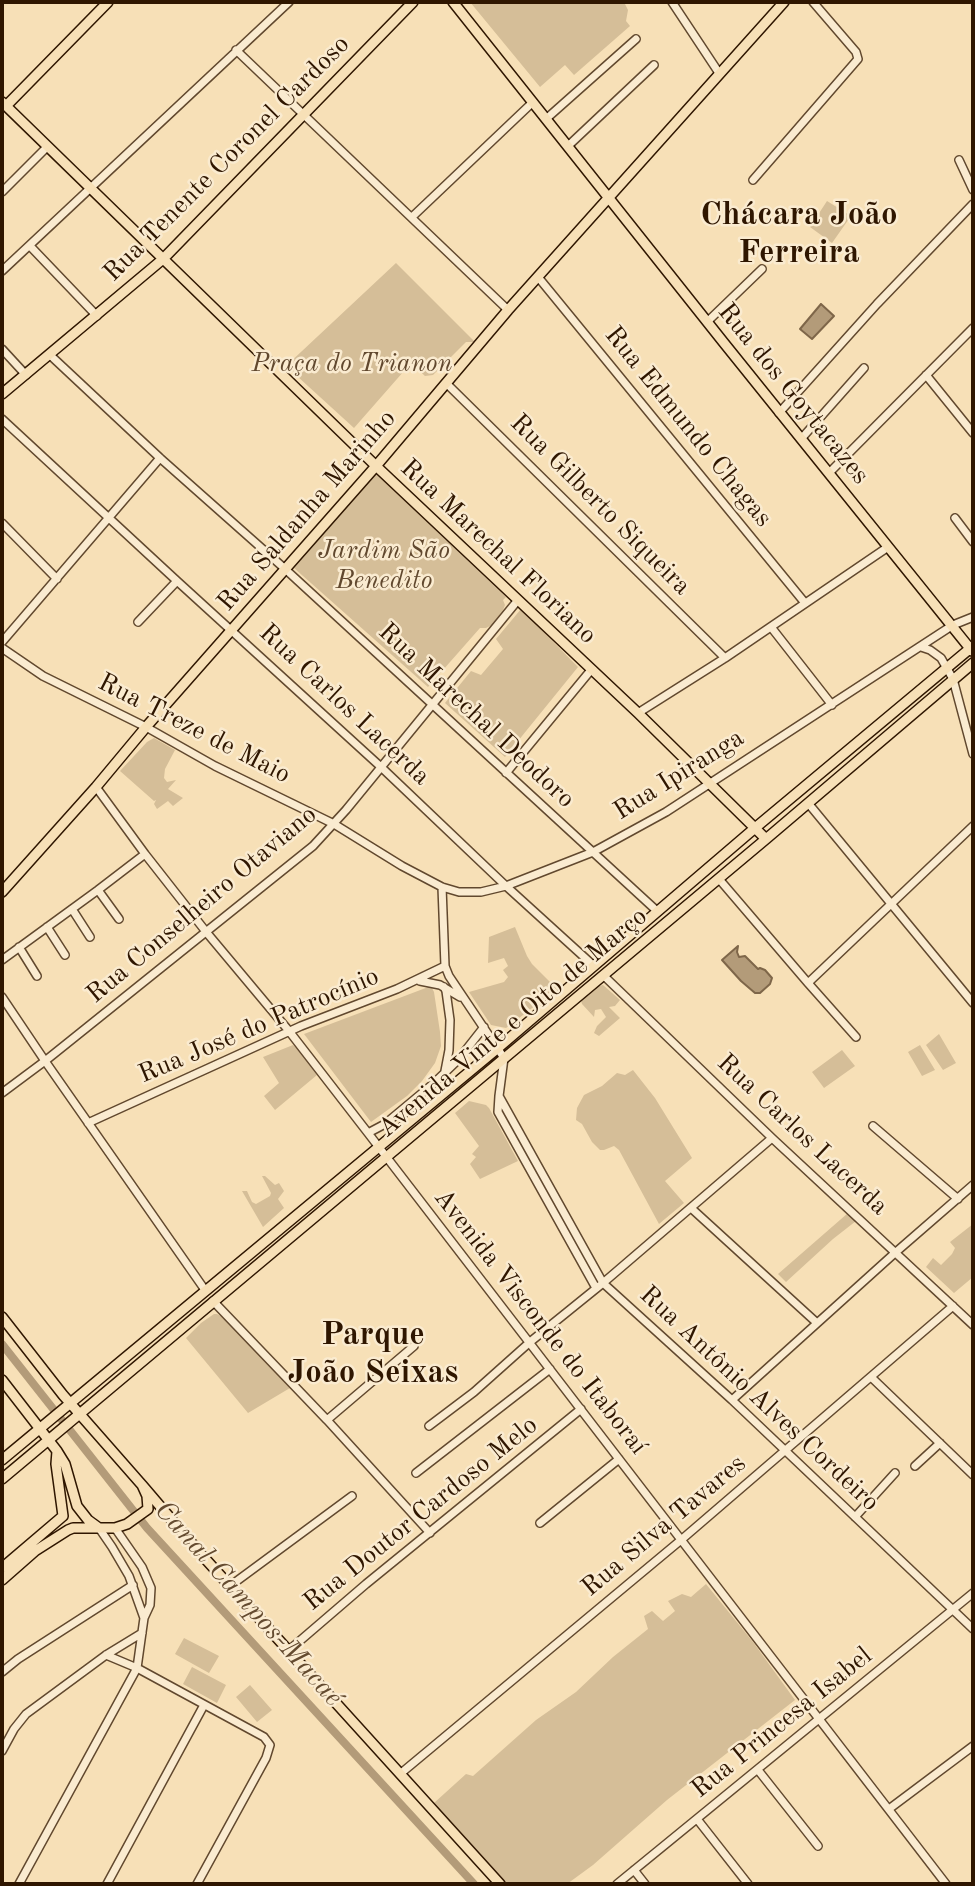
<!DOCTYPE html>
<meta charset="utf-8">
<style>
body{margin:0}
#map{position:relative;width:975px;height:1886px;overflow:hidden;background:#f7e0b7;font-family:"Old Standard TT",serif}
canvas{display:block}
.frame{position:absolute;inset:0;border:4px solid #2f1600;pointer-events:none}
</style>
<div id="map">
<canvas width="975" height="1886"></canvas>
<div class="frame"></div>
</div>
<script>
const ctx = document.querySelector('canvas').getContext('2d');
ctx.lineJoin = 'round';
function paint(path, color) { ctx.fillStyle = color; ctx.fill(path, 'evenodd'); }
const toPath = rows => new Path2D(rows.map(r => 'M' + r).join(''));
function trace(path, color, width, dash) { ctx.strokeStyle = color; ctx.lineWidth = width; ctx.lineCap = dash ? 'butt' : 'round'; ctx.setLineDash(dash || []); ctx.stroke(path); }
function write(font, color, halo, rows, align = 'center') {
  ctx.font = font + ' "Old Standard TT",serif'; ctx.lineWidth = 5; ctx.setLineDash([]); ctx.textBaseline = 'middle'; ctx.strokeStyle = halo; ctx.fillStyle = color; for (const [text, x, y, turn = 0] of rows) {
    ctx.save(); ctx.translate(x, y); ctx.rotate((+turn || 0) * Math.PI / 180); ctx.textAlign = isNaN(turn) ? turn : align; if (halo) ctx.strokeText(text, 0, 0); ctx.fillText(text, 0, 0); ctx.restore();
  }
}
paint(toPath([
 [470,2,624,2,628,10,626,21,630,26,574,75,565,65,540,87],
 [827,201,851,216,832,243,810,227],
 [396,263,475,342,466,342,433,375,425,376,411,363,354,428,286,366],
 [376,474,506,597,503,600,505,605,503,610,492,625,486,628,480,628,428,687,294,568],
 [521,609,578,667,505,757,445,703,471,671,481,675,503,649,496,639],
 [154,738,175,750,165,769,164,778,167,782,176,780,168,789,183,798,173,806,168,801,157,809,154,804,156,800,154,801,120,771,147,742],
 [515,927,527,956,532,964,557,989,506,1028,491,1025,469,992,504,982,508,977,503,970,508,966,504,958,488,963,489,937],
 [603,985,620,1000,615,1006,609,1007,620,1018,599,1036,594,1033,597,1026,606,1017,601,1009,595,1010,594,1017,582,1004,581,1001,599,986],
 [431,986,434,992,440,1032,441,1046,435,1063,422,1081,407,1096,371,1122,304,1034],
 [939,1034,956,1063,943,1070,926,1045],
 [293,1045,297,1048,317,1075,275,1110,264,1096,279,1083,263,1057],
 [920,1045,935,1070,922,1076,908,1052],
 [842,1050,855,1066,824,1088,812,1072],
 [633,1070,655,1098,692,1158,665,1181,684,1203,659,1224,619,1150,614,1146,604,1150,600,1150,592,1142,582,1124,576,1120,577,1108,584,1095,602,1086,617,1073,625,1075],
 [469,1101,486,1105,489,1108,518,1161,480,1179,470,1164,476,1157,472,1154,479,1146,455,1113],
 [262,1176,265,1176,275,1185,279,1183,284,1191,278,1199,284,1208,263,1227,242,1191,247,1191,252,1202,256,1204,270,1196,271,1193],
 [848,1213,856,1221,833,1239,786,1282,778,1274],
 [973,1224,973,1277,954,1293,926,1267,933,1258,941,1265,952,1254,955,1248,950,1242],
 [214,1314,217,1314,224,1318,290,1388,248,1413,186,1338,201,1323],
 [706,1584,753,1642,795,1700,667,1800,593,1865,567,1884,506,1884,434,1803,466,1774,473,1776,536,1720,576,1692,613,1657,648,1629,644,1616,652,1611,663,1621,675,1611,668,1601,682,1594,691,1597],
 [184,1638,219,1656,209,1673,175,1654],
 [192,1667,226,1685,217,1703,183,1684],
 [250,1685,272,1710,257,1722,236,1697]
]), '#d5be98');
const water = toPath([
 [821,304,834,316,812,339,800,329,821,304],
 [738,946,737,952,739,957,745,956,758,969,760,968,765,970,772,978,770,984,760,993,755,993,741,981,722,960,738,946]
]);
paint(water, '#b39b79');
trace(water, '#7e6649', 2);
trace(toPath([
 [2,1344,147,1528,474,1884]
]), '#b39b79', 8);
const minor = toPath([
 [672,2,719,73],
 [236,50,508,310],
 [546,119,636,39],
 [568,146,654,65],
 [959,160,973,190],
 [753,180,858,59,856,52,813,2],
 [2,192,47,147],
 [412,217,533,102],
 [30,246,97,316],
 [2,271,289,2],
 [538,277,805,603],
 [707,322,762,269],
 [2,349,26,375],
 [50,355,160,458,284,568,657,911],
 [926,375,973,433],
 [446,383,725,658],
 [779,413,877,304,973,204],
 [2,419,177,581,381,767,506,886,594,966],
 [801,439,864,368],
 [829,473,973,328],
 [955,518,973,542],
 [2,523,57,579],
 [138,622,177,581],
 [771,627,832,705],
 [2,642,160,458],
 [921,647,930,650,941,658,953,679,973,754],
 [2,648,43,676,146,727,215,766,334,824,402,866,442,887,459,892,481,892,506,886,593,852,666,812,953,625,973,617],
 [638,713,725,658,888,547],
 [506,773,591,670],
 [96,787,145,854,207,933,289,1031,368,1133,946,1884],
 [808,803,973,1003],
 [719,879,808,983,856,1037],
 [442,887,445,966,449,976,504,1058,499,1096,603,1283,732,1400,973,1629],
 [98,890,119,919],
 [72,909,90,937],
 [47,927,65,955],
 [19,947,37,976],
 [2,960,98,890,145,854],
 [603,975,772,1138,973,1325],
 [420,981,440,985,460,997],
 [808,983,973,826],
 [444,987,446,991,450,1020,449,1050,445,1071],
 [2,997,45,1061,205,1290],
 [2,1093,45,1061,313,846,346,810,518,600],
 [499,1096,498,1112,596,1288],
 [88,1123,301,1026,397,989,445,966],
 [873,1126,958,1199],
 [368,1133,385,1124,433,1084,458,1060,484,1027],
 [691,1208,817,1323],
 [213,1301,327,1420,430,1533],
 [871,1377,973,1475],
 [732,1400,896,1252,973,1185],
 [327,1420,414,1346],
 [429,1426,474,1392,530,1342,603,1283,772,1138],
 [915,1466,940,1443],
 [416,1473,550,1369],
 [855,1517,895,1473],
 [540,1523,619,1459],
 [99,1528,112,1547,129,1576,144,1618],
 [230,1586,352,1496],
 [288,1651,366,1584,581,1409],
 [106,1655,137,1668,264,1737,270,1745,266,1758,197,1884],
 [2,1672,18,1659,133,1585],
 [2,1751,14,1729,26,1714,106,1655,142,1633],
 [758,1770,818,1846],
 [400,1774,681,1540,953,1306],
 [889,1809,973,1746],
 [697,1819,748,1884],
 [634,1870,645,1884],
 [19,1884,137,1668,144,1618,150,1605,151,1588,142,1567,115,1528],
 [107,1884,204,1705],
 [617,1884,973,1593]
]);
const major = toPath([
 [453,2,724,343,972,651],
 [2,102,376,466,638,713,766,839],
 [6,106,108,2],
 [2,394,163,259,413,2],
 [2,892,96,787,146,727,376,466,508,310,784,2],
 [2,1317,63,1395,142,1485,147,1496,148,1509],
 [2,1380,57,1451,65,1464,77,1506,88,1520,99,1528],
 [57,1451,56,1464,63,1516],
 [2,1460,498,1048,755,828,973,646],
 [2,1479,766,839,973,663],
 [142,1485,200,1553,500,1884],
 [2,1568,63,1516],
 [2,1580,35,1551,68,1530,73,1528,115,1528,127,1524,148,1509]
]);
trace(minor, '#61482e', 10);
trace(major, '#2f1600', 12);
trace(minor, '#faebd0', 7);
trace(major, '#f7e0b7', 9);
write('26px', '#2f1600', '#faebd0', [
 ["Rua Tenente Coronel Cardoso",227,159,-45],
 ["Rua dos Goytacazes",793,394,51],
 ["Rua Edmundo Chagas",688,427,51],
 ["Rua Gilberto Siqueira",600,505,45],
 ["Rua Saldanha Marinho",307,511,-49],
 ["Rua Marechal Floriano",498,552,43],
 ["Rua Carlos Lacerda",344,705,43],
 ["Rua Marechal Deodoro",476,716,43],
 ["Rua Treze de Maio",194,729,27],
 ["Rua Ipiranga",679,775,-32],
 ["Rua Conselheiro Otaviano",202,905,-40],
 ["Avenida Vinte e Oito de Março",513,1023,-40],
 ["Rua José do Patrocínio",259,1026,-23],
 ["Rua Carlos Lacerda",802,1135,43],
 ["Avenida Visconde do Itaboraí",540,1322,52],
 ["Rua Antônio Alves Cordeiro",759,1399,43],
 ["Rua Doutor Cardoso Melo",421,1514,-39],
 ["Rua Silva Tavares",664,1526,-40],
 ["Rua Princesa Isabel",782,1723,-39]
]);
write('italic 26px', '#61482e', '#faebd0', [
 ["Praça do Trianon",352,364],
 ["Jardim São",384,551],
 ["Benedito",384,581]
]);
write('italic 28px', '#644b30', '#faebd0', [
 ["Canal Campos-Macaé",248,1604,48]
]);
write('bold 33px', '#2f1600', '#faebd0', [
 ["Chácara João",799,215],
 ["Ferreira",799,253],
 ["Parque",373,1335],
 ["João Seixas",373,1373]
]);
</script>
